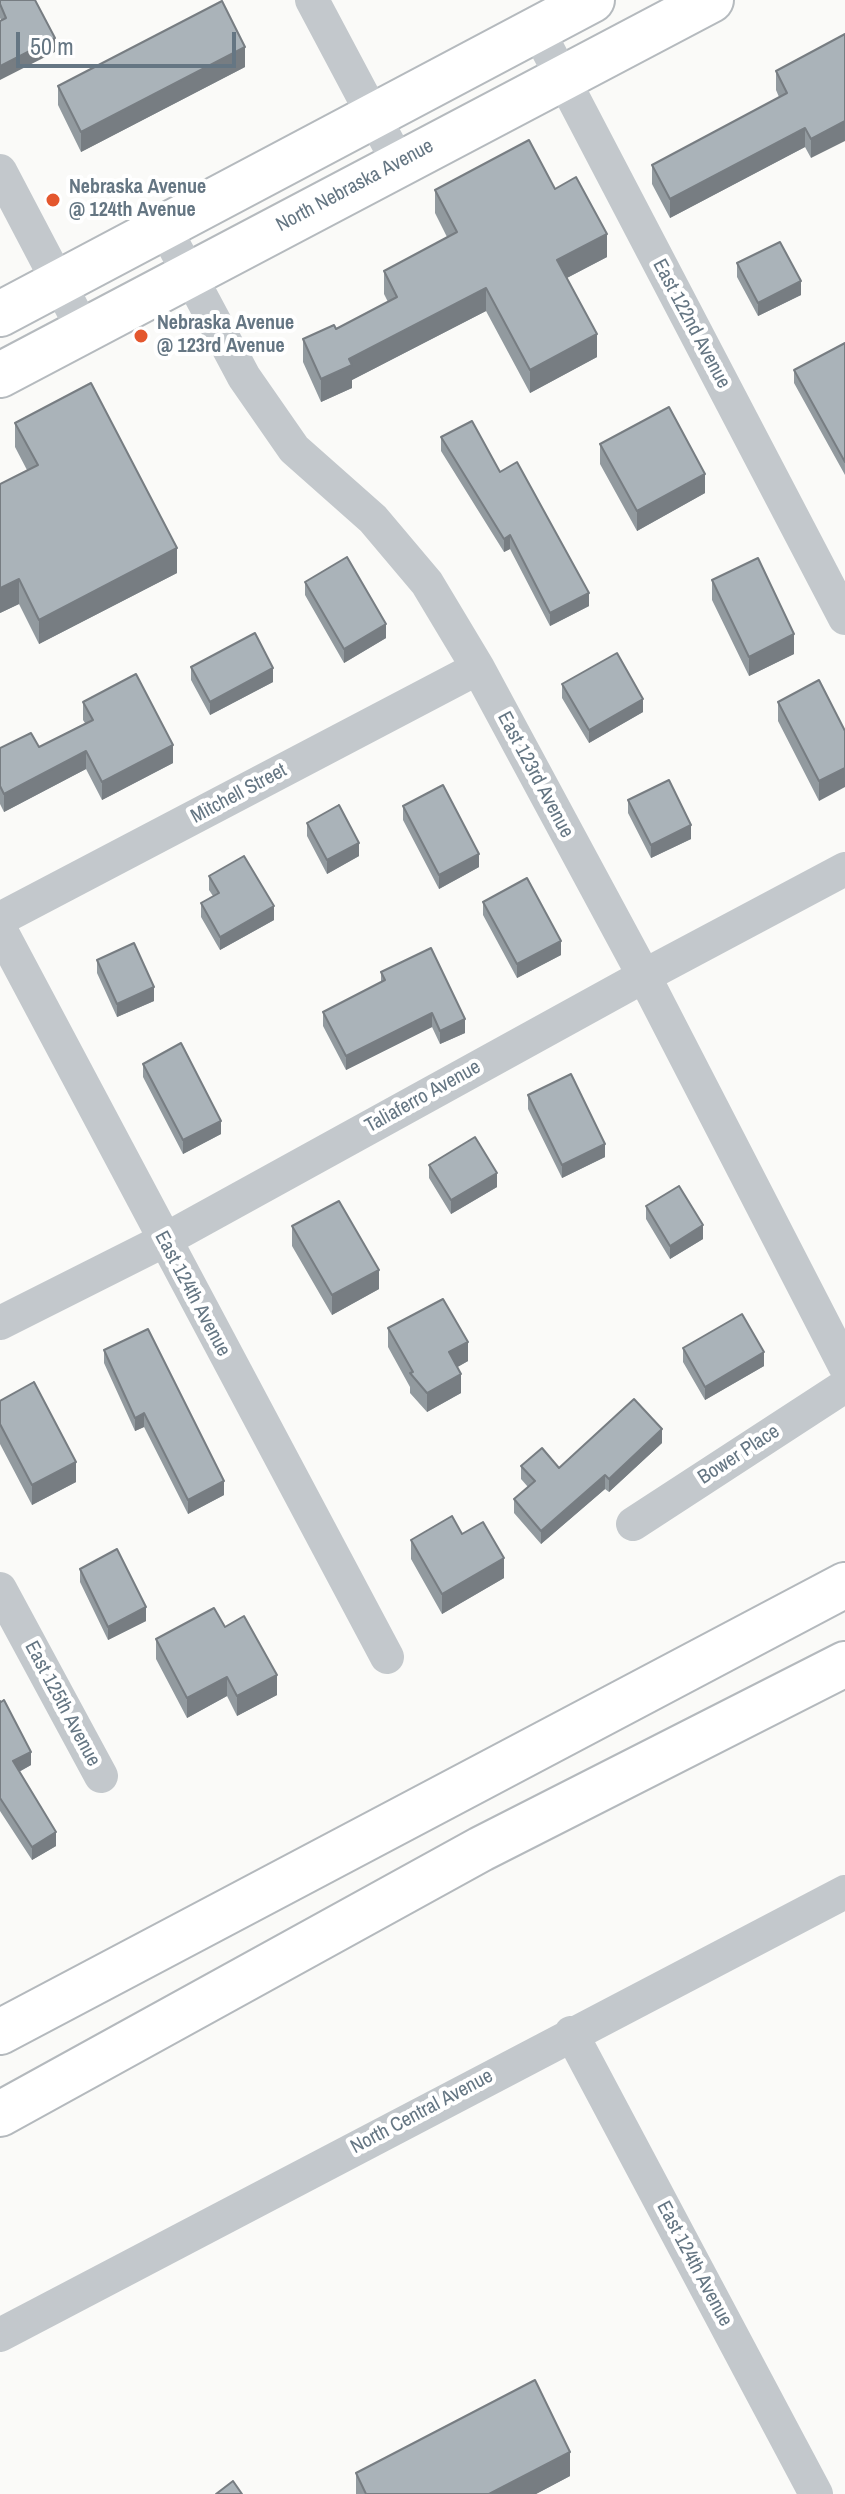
<!DOCTYPE html>
<style>
body{margin:0}
#map{position:relative;width:845px;height:2494px;overflow:hidden;background:#fafaf8;font-family:"Archivo Narrow",sans-serif}
canvas{display:block}
.scale{position:absolute;left:16px;top:32px;width:220px;height:36px;box-sizing:border-box;border:4px solid #657683;border-top:0;padding-left:10px;font-size:24px;line-height:28px;white-space:nowrap;color:#657683;-webkit-text-stroke:6px #fff;paint-order:stroke}
</style>
<div id="map">
<canvas width="845" height="2494"></canvas>
<div class="scale">50 m</div>
</div>
<script>
const ctx = document.querySelector('canvas').getContext('2d');
ctx.lineJoin = 'round';
const toPath = rows => new Path2D(rows.map(r => 'M' + r).join(''));
function trace(path, color, width, dash) { ctx.strokeStyle = color; ctx.lineWidth = width; ctx.lineCap = dash ? 'butt' : 'round'; ctx.setLineDash(dash || []); ctx.stroke(path); }
function paint(path, color) { ctx.fillStyle = color; ctx.fill(path, 'evenodd'); }
function write(font, color, halo, rows, align = 'center') {
  ctx.font = font + ' "Archivo Narrow",sans-serif'; ctx.lineWidth = 8; ctx.setLineDash([]); ctx.textBaseline = 'middle'; ctx.strokeStyle = halo; ctx.fillStyle = color; for (const [text, x, y, turn = 0] of rows) {
    ctx.save(); ctx.translate(x, y); ctx.rotate((+turn || 0) * Math.PI / 180); ctx.textAlign = isNaN(turn) ? turn : align; if (halo) ctx.strokeText(text, 0, 0); ctx.fillText(text, 0, 0); ctx.restore();
  }
}
const primary = toPath([
 [0,314,592,0],
 [0,375,711,0]
]);
const motorway = toPath([
 [0,2032,845,1585],
 [0,2114,481,1849,845,1664]
]);
trace(primary, '#b5babe', 48);
trace(motorway, '#b4b9bd', 48);
trace(toPath([
 [312,0,398,162],
 [537,29,845,618],
 [0,171,84,331],
 [164,227,244,377,294,449,373,519,427,583,478,668,644,976,845,1366],
 [0,919,478,668],
 [0,929,387,1657],
 [0,1323,163,1241,644,976,845,869],
 [633,1524,845,1386],
 [0,1589,101,1776],
 [571,2033,816,2494],
 [0,2335,845,1892]
]), '#c3c8cc', 34);
trace(primary, '#fff', 44);
trace(motorway, '#fff', 44);
paint(toPath([
 [0,0,55,52,1,20,0,18],
 [845,34,811,158,805,147,670,218,652,184,652,165,779,97,776,90,776,71],
 [245,67,81,152,58,105,58,86],
 [555,189,607,257,567,278,597,357,530,393,486,311,352,380,352,388,321,402,303,362,303,339,336,329,388,302,384,294,384,271,447,237,435,213,435,190],
 [737,263,801,295,758,316,737,277],
 [845,343,845,475,794,383,794,370],
 [15,423,177,573,39,644,19,604,0,613,27,470,15,447],
 [441,437,500,472,589,606,550,626,510,549,504,552,441,451],
 [600,444,705,493,637,531,600,464],
 [712,580,794,654,749,676,712,600],
 [305,582,386,638,344,663,305,595],
 [191,667,273,682,210,715,191,680],
 [819,680,819,801,778,721,778,702],
 [562,684,643,712,589,743,562,698],
 [83,702,173,763,102,800,86,769,4,812,0,804,0,748,39,747,85,723,83,720],
 [628,800,691,839,651,858,628,813],
 [403,806,479,867,439,889,403,820],
 [307,823,359,856,327,874,307,836],
 [209,876,274,920,220,950,201,917,201,903,213,896,209,890],
 [483,902,561,955,517,978,483,915],
 [97,960,154,1001,117,1017,97,973],
 [381,972,465,1033,440,1044,432,1027,346,1070,323,1026,323,1012,381,982],
 [143,1064,221,1134,183,1154,143,1077],
 [528,1095,605,1157,562,1178,528,1109],
 [429,1165,497,1187,451,1214,429,1178],
 [646,1206,703,1239,670,1259,646,1219],
 [292,1226,379,1289,332,1315,292,1246],
 [388,1328,468,1361,457,1367,461,1393,427,1412,410,1393,410,1387,388,1347],
 [683,1348,764,1366,705,1400,683,1362],
 [104,1350,224,1495,188,1514,144,1427,135,1431,104,1363],
 [0,1401,76,1482,32,1505,0,1444],
 [662,1443,609,1492,605,1489,541,1544,514,1513,514,1499,528,1487,521,1479,521,1466,559,1468],
 [462,1534,504,1578,442,1614,411,1559,411,1540],
 [80,1569,146,1621,108,1640,80,1582],
 [225,1627,277,1695,237,1716,227,1696,187,1718,156,1659,156,1639],
 [0,1701,31,1765,19,1772,56,1846,32,1860,0,1811],
 [356,2473,570,2476,536,2494,356,2494]
]), '#929a9f');
paint(toPath([
 [55,38,55,52,0,80,0,66],
 [245,47,245,67,81,152,81,132],
 [845,121,845,141,811,158,811,139],
 [805,128,805,147,670,218,670,199],
 [607,234,607,257,557,283,557,260],
 [801,281,801,295,758,316,758,303],
 [486,288,486,311,352,380,352,388,321,402,321,379,349,359],
 [597,334,597,357,530,393,530,370],
 [705,474,705,493,637,531,637,511],
 [510,535,510,549,504,552,504,539],
 [177,548,177,573,39,644,39,620],
 [19,579,19,604,0,613,0,588],
 [589,593,589,606,550,626,550,613],
 [386,624,386,638,344,663,344,649],
 [794,634,794,654,749,676,749,657],
 [273,668,273,682,210,715,210,702],
 [643,699,643,712,589,743,589,730],
 [173,745,173,763,102,800,102,782],
 [86,751,86,769,4,812,4,794],
 [845,768,845,787,819,801,819,781],
 [691,825,691,839,651,858,651,845],
 [359,843,359,856,327,874,327,860],
 [479,854,479,867,439,889,439,875],
 [274,906,274,920,220,950,220,937],
 [561,941,561,955,517,978,517,964],
 [154,987,154,1001,117,1017,117,1004],
 [432,1013,432,1027,346,1070,346,1056],
 [465,1019,465,1033,440,1044,440,1031],
 [221,1121,221,1134,183,1154,183,1140],
 [605,1144,605,1157,562,1178,562,1165],
 [497,1173,497,1187,451,1214,451,1200],
 [703,1225,703,1239,670,1259,670,1246],
 [379,1270,379,1289,332,1315,332,1295],
 [468,1342,468,1361,449,1372,449,1352],
 [764,1352,764,1366,705,1400,705,1387],
 [461,1374,461,1393,427,1412,427,1393],
 [144,1413,144,1427,135,1431,135,1418],
 [662,1429,662,1443,609,1492,609,1479],
 [76,1462,76,1482,32,1505,32,1485],
 [605,1475,605,1489,541,1544,541,1531],
 [224,1481,224,1495,188,1514,188,1500],
 [504,1558,504,1578,442,1614,442,1594],
 [146,1607,146,1621,108,1640,108,1627],
 [277,1675,277,1695,237,1716,237,1696],
 [227,1677,227,1696,187,1718,187,1698],
 [31,1752,31,1765,13,1775,13,1761],
 [56,1832,56,1846,32,1860,32,1847],
 [570,2452,570,2476,536,2494,489,2494]
]), '#777d82');
const building = toPath([
 [0,0,35,0,55,38,0,66,0,21,6,18,0,4,0,0],
 [222,1,245,47,81,132,58,86,222,1],
 [845,34,845,121,811,139,805,128,670,199,652,165,787,93,776,71,845,34],
 [529,140,555,189,576,177,607,234,557,260,597,334,530,370,486,288,349,359,352,365,321,379,303,339,334,325,336,329,397,297,384,271,457,232,435,190,529,140],
 [780,242,801,281,758,303,737,263,780,242],
 [845,343,845,462,794,370,845,343],
 [91,383,177,548,39,620,19,579,0,588,0,484,38,465,15,423,91,383],
 [669,407,705,474,637,511,600,444,669,407],
 [472,421,500,472,517,462,589,593,550,613,510,535,504,539,441,437,472,421],
 [347,557,386,624,344,649,305,582,347,557],
 [758,558,794,634,749,657,712,580,758,558],
 [255,633,273,668,210,702,191,667,255,633],
 [617,653,643,699,589,730,562,684,617,653],
 [136,674,173,745,102,782,86,751,4,794,0,786,0,748,31,733,39,747,93,720,83,702,136,674],
 [819,680,845,731,845,768,819,781,778,702,819,680],
 [669,780,691,825,651,845,628,800,669,780],
 [443,785,479,854,439,875,403,806,443,785],
 [339,805,359,843,327,860,307,823,339,805],
 [244,856,274,906,220,937,201,903,219,893,209,876,244,856],
 [527,878,561,941,517,964,483,902,527,878],
 [134,943,154,987,117,1004,97,960,134,943],
 [431,948,465,1019,440,1031,432,1013,346,1056,323,1012,385,980,381,972,431,948],
 [181,1043,221,1121,183,1140,143,1064,181,1043],
 [571,1074,605,1144,562,1165,528,1095,571,1074],
 [475,1137,497,1173,451,1200,429,1165,475,1137],
 [679,1186,703,1225,670,1246,646,1206,679,1186],
 [339,1201,379,1270,332,1295,292,1226,339,1201],
 [443,1299,468,1342,449,1352,461,1374,427,1393,410,1373,413,1372,388,1328,443,1299],
 [742,1314,764,1352,705,1387,683,1348,742,1314],
 [148,1329,224,1481,188,1500,144,1413,135,1418,104,1350,148,1329],
 [34,1382,76,1462,32,1485,0,1424,0,1401,34,1382],
 [634,1399,662,1429,609,1479,605,1475,541,1531,514,1499,535,1481,521,1466,542,1448,559,1468,634,1399],
 [452,1516,462,1534,483,1522,504,1558,442,1594,411,1540,452,1516],
 [117,1549,146,1607,108,1627,80,1569,117,1549],
 [214,1608,225,1627,244,1616,277,1675,237,1696,227,1677,187,1698,156,1639,214,1608],
 [4,1700,31,1752,13,1761,56,1832,32,1847,0,1798,0,1701,1,1702,4,1700],
 [535,2380,570,2452,489,2494,366,2494,356,2473,535,2380],
 [233,2481,242,2494,216,2494,233,2481]
]);
paint(building, '#aab3b9');
trace(building, '#777d82', 2);
for (const [x, y, r, color] of [
 [53,200,8,"#e4572e"],
 [141,336,8,"#e4572e"]
]) { const dot = new Path2D(); dot.arc(x, y, r, 0, 2 * Math.PI); ctx.fillStyle = color; ctx.fill(dot); trace(dot, '#fff', 3); }
write('20px', '#657683', '#fff', [
 ["North Nebraska Avenue",355,186,-28],
 ["East 122nd Avenue",691,324,62],
 ["East 123rd Avenue",535,775,62],
 ["Mitchell Street",239,794,-28],
 ["Taliaferro Avenue",423,1097,-29],
 ["East 124th Avenue",192,1294,62],
 ["Bower Place",739,1455,-33],
 ["East 125th Avenue",62,1704,62],
 ["North Central Avenue",422,2112,-28],
 ["East 124th Avenue",694,2264,62]
]);
write('bold 20px', '#657683', '#fff', [
 ["Nebraska Avenue",69,188],
 ["@ 124th Avenue",69,211],
 ["Nebraska Avenue",157,324],
 ["@ 123rd Avenue",157,347]
], 'left');
</script>
